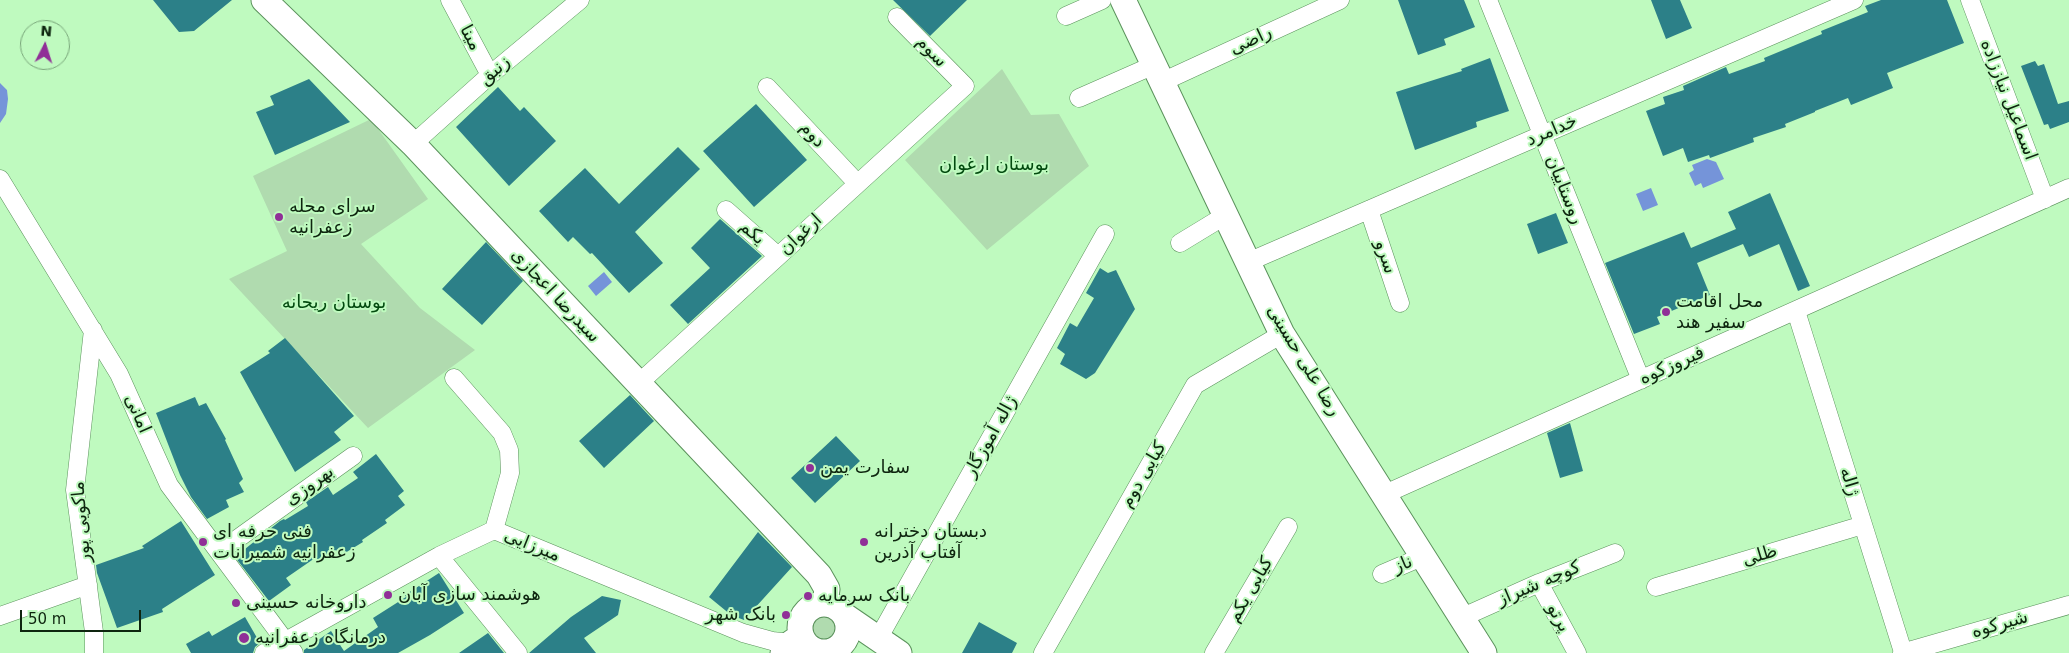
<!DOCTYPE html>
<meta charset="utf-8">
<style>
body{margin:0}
#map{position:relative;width:2069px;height:653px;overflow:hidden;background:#bffabf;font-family:"DejaVu Sans",sans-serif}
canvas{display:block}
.north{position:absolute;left:20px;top:20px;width:50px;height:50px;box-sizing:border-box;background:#bffabf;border:1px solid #78a579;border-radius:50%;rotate:5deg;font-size:14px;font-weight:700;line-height:20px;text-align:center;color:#0e250f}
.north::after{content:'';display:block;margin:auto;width:18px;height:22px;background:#902f97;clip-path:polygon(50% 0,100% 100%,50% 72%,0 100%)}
.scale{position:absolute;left:20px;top:610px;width:121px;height:22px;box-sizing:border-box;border:2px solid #0e250f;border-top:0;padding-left:6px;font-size:15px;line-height:18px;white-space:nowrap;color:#0e250f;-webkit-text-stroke:4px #bffabf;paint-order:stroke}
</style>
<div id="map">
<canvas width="2069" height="653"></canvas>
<div class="north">N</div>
<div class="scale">50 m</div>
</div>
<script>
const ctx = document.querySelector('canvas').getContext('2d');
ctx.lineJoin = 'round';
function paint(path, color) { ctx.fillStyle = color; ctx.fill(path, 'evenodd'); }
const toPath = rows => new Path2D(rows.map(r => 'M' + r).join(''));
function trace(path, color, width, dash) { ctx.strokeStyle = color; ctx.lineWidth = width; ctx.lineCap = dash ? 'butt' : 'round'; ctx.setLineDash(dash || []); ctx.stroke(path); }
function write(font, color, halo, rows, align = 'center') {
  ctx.font = font + ' "DejaVu Sans","Noto Naskh Arabic",sans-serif'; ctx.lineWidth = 4; ctx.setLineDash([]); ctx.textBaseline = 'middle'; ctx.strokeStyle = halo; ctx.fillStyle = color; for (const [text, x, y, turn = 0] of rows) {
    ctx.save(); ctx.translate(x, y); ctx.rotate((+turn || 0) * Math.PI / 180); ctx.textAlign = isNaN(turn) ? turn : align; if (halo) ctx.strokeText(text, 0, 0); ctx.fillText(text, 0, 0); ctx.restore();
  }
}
paint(toPath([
 [1002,69,1031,115,1059,114,1089,166,987,250,905,160],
 [371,119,428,199,361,244,420,308,475,350,368,428,229,279,287,251,253,176],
 [817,609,831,609,845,630,843,637,834,646,827,648,815,646,810,642,805,630,808,618]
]), '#b0dbaf');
paint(toPath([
 [0,83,7,90,8,99,6,114,0,123],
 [1707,159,1716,162,1724,179,1703,188,1701,183,1695,186,1689,173,1694,170,1692,165],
 [1651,188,1658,205,1643,211,1636,194],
 [604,272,612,282,596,296,588,286]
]), '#7594d9');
paint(toPath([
 [153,0,232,0,194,31,179,32],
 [893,0,967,0,930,36],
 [1398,0,1464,0,1475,27,1444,39,1446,45,1418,55],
 [1651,0,1680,0,1692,28,1666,39],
 [1881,0,1947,0,1964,43,1887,73,1893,88,1851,105,1848,98,1815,111,1815,112,1785,124,1786,127,1753,138,1754,142,1710,158,1709,155,1688,162,1683,148,1663,156,1646,111,1665,104,1663,97,1684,90,1683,86,1726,67,1729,74,1765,61,1764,58,1822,34,1821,31,1868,12,1865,6],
 [1490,58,1509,111,1476,122,1477,127,1415,150,1396,92,1462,71,1461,69],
 [2035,61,2038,66,2044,64,2058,104,2069,101,2069,122,2050,129,2048,124,2044,125,2021,66],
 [309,79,350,122,275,155,256,112,274,105,270,96],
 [498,87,520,111,524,107,556,141,509,186,456,127],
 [756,104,807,160,754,207,703,151],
 [678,147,700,169,635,232,663,263,629,293,592,253,590,254,573,237,568,242,539,211,585,168,619,204],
 [1770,193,1810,286,1798,291,1779,244,1749,257,1743,244,1697,263,1710,295,1657,317,1660,324,1634,334,1605,263,1684,232,1691,248,1736,229,1728,212],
 [1556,213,1568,243,1538,254,1527,224],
 [720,219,762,256,688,324,670,305,710,268,691,248],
 [486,242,523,281,482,325,442,289],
 [1100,268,1108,273,1116,270,1135,309,1095,373,1086,379,1060,364,1065,354,1057,348,1070,323,1077,327,1094,298,1086,293],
 [285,338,354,416,334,432,341,440,295,472,240,372,270,353,268,351],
 [630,395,654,421,604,468,579,441],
 [195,397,199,406,206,403,226,439,225,440,243,479,239,483,244,492,226,500,229,507,207,519,191,497,180,475,156,413],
 [1570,423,1583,471,1560,478,1547,433],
 [836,436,860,461,815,503,791,478],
 [376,454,404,491,398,496,405,505,385,520,387,523,362,540,363,542,340,556,336,550,318,562,315,558,286,578,291,585,269,601,235,557,280,521,284,519,285,520,308,506,306,502,328,487,333,495,358,478,353,472],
 [181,521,215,575,162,609,163,612,117,628,97,573,96,565,144,548,142,546],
 [758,532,792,567,744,620,731,615,709,597],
 [439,573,464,613,430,635,398,653,304,653,304,650,331,631,344,651,378,627,373,618,406,597,405,595],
 [602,596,621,600,618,615,584,638,596,653,529,653,571,617],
 [245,617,260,643,255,647,253,653,191,653,186,644,209,631,212,636],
 [979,622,1017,643,1012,653,962,653],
 [488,633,504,653,459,653]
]), '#2c8088');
const street = toPath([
 [450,0,490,75],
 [1488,0,1641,380],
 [1970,0,2045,199],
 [1066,16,1102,0],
 [1162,82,1340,0],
 [767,87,857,183],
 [1079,98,1154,65],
 [413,144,490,75,580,0],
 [0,179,119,374,169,485,294,653],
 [726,210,778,256],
 [1369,210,1400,303],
 [1180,243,1226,215],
 [1248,262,1854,0],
 [1796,311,1903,652],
 [93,330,75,490,94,632,94,653],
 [454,378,502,433,509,450,510,473,494,530],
 [638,384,965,86,897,17],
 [1385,494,2069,188],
 [219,552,353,456],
 [439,556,518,653],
 [1382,574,1424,556],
 [1539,583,1577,653],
 [1656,587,1863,525],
 [0,616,88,585],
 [1463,617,1539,583,1615,553],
 [878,639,1105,234],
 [264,653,439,556,494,530,743,633,772,641,791,643],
 [1043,653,1195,385,1282,334],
 [1214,653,1288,527],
 [1902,653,2069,605]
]);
const secondary = toPath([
 [264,0,413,144,819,575,827,589,825,604],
 [1123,0,1282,334,1484,653],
 '800 628a24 24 0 1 1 48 0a24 24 0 1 1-48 0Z',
 [845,616,899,653],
 [783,653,791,643,801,636]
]);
trace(street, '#5b925c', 19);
trace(secondary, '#5b925c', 27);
trace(street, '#fff', 18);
trace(secondary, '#fff', 25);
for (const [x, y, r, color] of [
 [279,217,5,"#902f97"],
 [1666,312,5,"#902f97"],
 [810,468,5,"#902f97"],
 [203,542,5,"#902f97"],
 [864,542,5,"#902f97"],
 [388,595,5,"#902f97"],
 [808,596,5,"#902f97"],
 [236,603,5,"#902f97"],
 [786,615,5,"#902f97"],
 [244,638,6,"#902f97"]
]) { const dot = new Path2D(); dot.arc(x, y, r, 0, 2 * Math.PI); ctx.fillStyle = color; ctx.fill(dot); trace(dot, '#bffabf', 2); }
write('18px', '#0e250f', '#bffabf', [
 ["مینا",470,38,62],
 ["راضی",1251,41,-25],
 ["سوم",931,52,45],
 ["زنبق",495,71,-41],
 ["اسماعیل نیاززاده",2008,100,69],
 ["خدامرد",1552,131,-23],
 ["دوم",812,135,47],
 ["روستاییان",1564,190,68],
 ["یکم",752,233,41],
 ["ارغوان",801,235,-43],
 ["سرو",1385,257,72],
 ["سیدرضا اعجازی",555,296,47],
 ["رضا علی حسینی",1303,361,59],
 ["فیروزکوه",1672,366,-24],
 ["امانی",137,414,66],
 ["ژاله آموزگار",991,437,-61],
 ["کیایی دوم",1144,475,-60],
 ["ژاله",1849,482,73],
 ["بهروزی",310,486,-36],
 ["ماکویی‌ پور",82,522,-95],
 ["میرزایی",532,546,22],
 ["ظلی",1760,556,-17],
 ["ناز",1403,565,-23],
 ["کوچه شیراز",1539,584,-23],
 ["کیایی یکم",1251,590,-60],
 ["پرتو",1558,618,61],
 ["شیرکوه",2000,625,-16]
]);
write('18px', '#034a0f', '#bffabf', [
 ["بوستان ارغوان",994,165],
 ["بوستان ریحانه",334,303]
]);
write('18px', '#0e250f', '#bffabf', [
 ["سرای محله",289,207],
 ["زعفرانیه",289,228],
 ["محل اقامت",1676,302],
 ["سفیر هند",1676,323],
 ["سفارت یمن",820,468],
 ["فنی حرفه ای",213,532],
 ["زعفرانیه شمیرانات",213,553],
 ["دبستان دخترانه",874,532],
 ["آفتاب آذرین",874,553],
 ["هوشمند سازی آبان",398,595],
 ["بانک سرمایه",818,596],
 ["داروخانه حسینی",246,603],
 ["بانک شهر",776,615,"right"],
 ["درمانگاه زعفرانیه",255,638]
], 'left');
</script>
